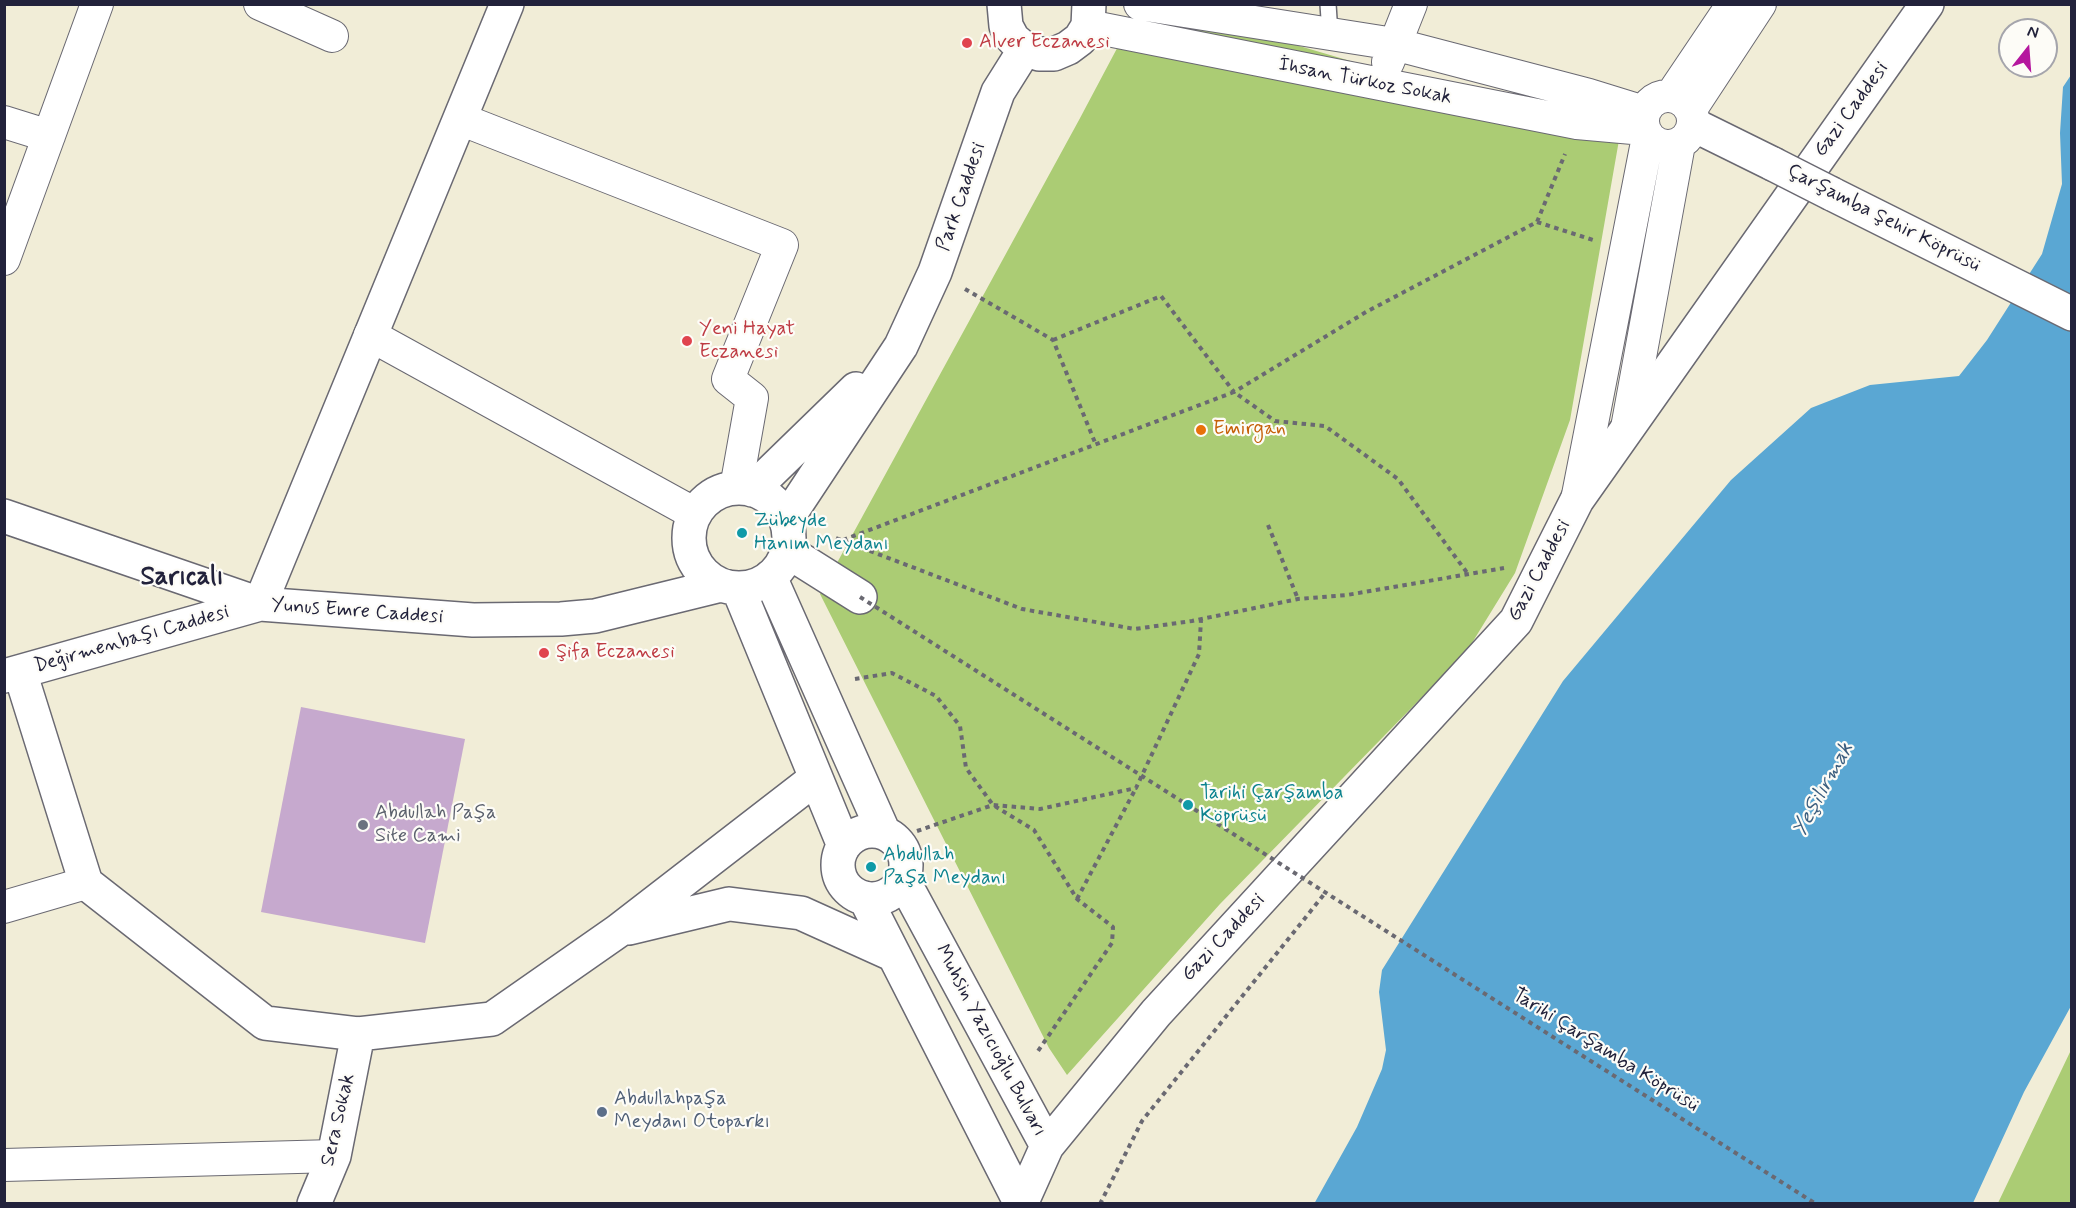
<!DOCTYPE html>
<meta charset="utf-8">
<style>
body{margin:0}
#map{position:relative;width:2076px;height:1208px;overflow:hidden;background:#f1edd7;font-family:Mynerve,sans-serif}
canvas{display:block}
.frame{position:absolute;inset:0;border:6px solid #22223b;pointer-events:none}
.north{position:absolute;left:1998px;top:18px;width:60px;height:60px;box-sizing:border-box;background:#fdfcf7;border:2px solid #a5a5ac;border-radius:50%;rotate:17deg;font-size:16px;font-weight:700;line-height:24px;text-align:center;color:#22223b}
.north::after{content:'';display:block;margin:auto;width:21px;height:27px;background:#b5179e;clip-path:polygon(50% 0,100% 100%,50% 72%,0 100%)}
</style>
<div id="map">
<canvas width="2076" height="1208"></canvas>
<div class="frame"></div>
<div class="north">N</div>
</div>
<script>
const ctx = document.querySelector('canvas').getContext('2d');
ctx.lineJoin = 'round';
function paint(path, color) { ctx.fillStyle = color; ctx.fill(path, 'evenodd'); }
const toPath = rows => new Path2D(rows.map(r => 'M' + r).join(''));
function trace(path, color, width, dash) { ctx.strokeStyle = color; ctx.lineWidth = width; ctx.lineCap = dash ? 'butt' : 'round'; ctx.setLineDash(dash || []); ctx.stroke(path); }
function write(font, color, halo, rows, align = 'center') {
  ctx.font = font + ' Mynerve,sans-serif'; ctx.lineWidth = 4.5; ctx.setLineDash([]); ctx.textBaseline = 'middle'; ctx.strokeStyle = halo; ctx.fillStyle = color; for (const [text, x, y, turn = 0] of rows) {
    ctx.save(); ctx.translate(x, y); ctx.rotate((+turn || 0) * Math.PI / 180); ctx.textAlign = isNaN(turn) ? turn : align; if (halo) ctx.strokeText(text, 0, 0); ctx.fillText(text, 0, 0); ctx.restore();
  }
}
paint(toPath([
 [1140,5,1160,5,1619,140,1570,420,1515,573,1467,651,1220,904,1067,1075,1049,1048,820,594,1079,120],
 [2071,1050,2071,1203,1998,1203]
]), '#abcc74');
paint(toPath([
 [2071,75,2071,1006,2024,1092,1973,1203,1314,1204,1357,1127,1382,1069,1386,1050,1379,992,1382,970,1563,681,1731,480,1811,408,1870,385,1959,376,1987,340,2042,254,2062,184,2060,133,2063,87]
]), '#5aa7d3');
paint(toPath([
 [301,707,465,739,425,943,261,912]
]), '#c6a9ce');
const lane = toPath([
 [1328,4,1330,34]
]);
const street = toPath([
 [260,4,332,36],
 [1140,4,1394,44,1589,95,1644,112],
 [1088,26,1577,123,1644,129],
 [1388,62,1411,4],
 '1643 121a25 25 0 1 1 50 0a25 25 0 1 1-50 0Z',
 [1671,96,1733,4],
 [1691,109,1760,4],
 [460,119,782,245,728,379,752,398,736,488],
 [4,122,49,136],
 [4,259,97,4],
 [370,335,695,514],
 [1627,428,1679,144],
 [1577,500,1648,137],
 [4,907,86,883],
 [4,1165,334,1156]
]);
const secondary = toPath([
 [1004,4,1006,26,1013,39,1025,49,1039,54,1054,54,1068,48,1080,39,1088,26,1089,4],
 [1694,125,1773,164],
 [1832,194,2072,314],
 '689 538a50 50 0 1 1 100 0a50 50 0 1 1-100 0Z',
 [752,490,856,389],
 [4,516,260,604,473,620,561,619,595,616,721,585],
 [786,520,901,346,935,272,998,92,1025,49],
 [787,551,860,597],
 [770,577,884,833],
 [738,588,844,846],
 [20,672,86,883,265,1023,358,1034,492,1019,618,931,816,778],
 [4,676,260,604,507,4],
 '838 865a34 34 0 1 1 68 0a34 34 0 1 1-68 0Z',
 [903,880,1047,1146],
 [865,898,1021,1204],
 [629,928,729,904,801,913,894,955],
 [314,1204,334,1156,358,1034],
 [1021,1204,1047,1146,1156,1013,1516,621,1577,500,1927,4]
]);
trace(lane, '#6a6972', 18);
trace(street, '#6a6972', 34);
trace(secondary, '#6a6972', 36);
trace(toPath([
 [1537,222,1593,240],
 [965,289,1053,340,1096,445],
 [1053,340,1161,296,1234,392,1366,312,1537,222,1565,154],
 [1268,525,1298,599],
 [836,538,1022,609,1135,629,1192,621,1298,599,1347,595,1504,568],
 [843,540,1234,392,1275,421,1325,426,1398,479,1468,574],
 [855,679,892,673,936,696,960,726,966,768,993,805,1034,830,1077,899,1113,927,1112,943,1036,1054],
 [917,831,993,805,1040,809,1136,788,1199,654,1201,620],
 [1077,899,1136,788],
 [1100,1204,1142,1121,1326,892]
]), '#6a6972', 4, [4.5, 4.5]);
trace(lane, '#fff', 15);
trace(street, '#fff', 32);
trace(secondary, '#fff', 33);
const secondaryBridge = toPath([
 [1773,164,1832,194]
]);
trace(secondaryBridge, '#6a6972', 36, []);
trace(toPath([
 [860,597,1816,1204]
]), '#6a6972', 4, [4.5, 4.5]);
trace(secondaryBridge, '#fff', 33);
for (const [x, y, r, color] of [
 [967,43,6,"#e0444e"],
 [687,341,6,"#e0444e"],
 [1201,430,6,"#e8710a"],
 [742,533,6,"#0f9aa8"],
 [544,653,6,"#e0444e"],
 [1188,805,6,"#0f9aa8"],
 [363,825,6,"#6b7280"],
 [871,867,6,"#0f9aa8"],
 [602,1112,6,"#5c6f8a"]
]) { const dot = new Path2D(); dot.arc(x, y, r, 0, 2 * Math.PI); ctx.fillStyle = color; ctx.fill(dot); trace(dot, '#fdfcf7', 2); }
write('20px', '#be3a42', '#fdfcf7', [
 ["Alver Eczanesi",979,43],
 ["Yeni Hayat",699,330],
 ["Eczanesi",699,353],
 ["Şifa Eczanesi",556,653]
], 'left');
write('20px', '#22223b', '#fdfcf7', [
 ["İhsan Türkoz Sokak",1365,82,11],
 ["Gazi Caddesi",1852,110,-54],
 ["Park Caddesi",962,197,-71],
 ["Çarşamba Şehir Köprüsü",1883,219,27],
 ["Gazi Caddesi",1540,571,-62],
 ["Yunus Emre Caddesi",357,612,4],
 ["Değirmenbaşı Caddesi",132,640,-16],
 ["Gazi Caddesi",1224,938,-47],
 ["Muhsin Yazıcıoğlu Bulvarı",990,1041,62],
 ["Tarihi Çarşamba Köprüsü",1605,1051,32],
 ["Sera Sokak",339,1120,-77]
]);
write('20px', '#c56008', '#fdfcf7', [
 ["Emirgan",1213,430]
], 'left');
write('20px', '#0d838f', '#fdfcf7', [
 ["Zübeyde",754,522],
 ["Hanım Meydanı",754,545],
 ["Tarihi Çarşamba",1200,794],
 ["Köprüsü",1200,817],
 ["Abdullah",883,856],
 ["Paşa Meydanı",883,879]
], 'left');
write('20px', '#5b616d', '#fdfcf7', [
 ["Abdullah Paşa",375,814],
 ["Site Cami",375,837]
], 'left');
write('20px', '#4e5e75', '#fdfcf7', [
 ["Abdullahpaşa",614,1100],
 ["Meydanı Otoparkı",614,1123]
], 'left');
write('italic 21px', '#3b5e7f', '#fdfcf7', [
 ["Yeşilırmak",1824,790,-61]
]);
write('bold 26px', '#22223b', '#fdfcf7', [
 ["Sarıcalı",182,579]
]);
</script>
